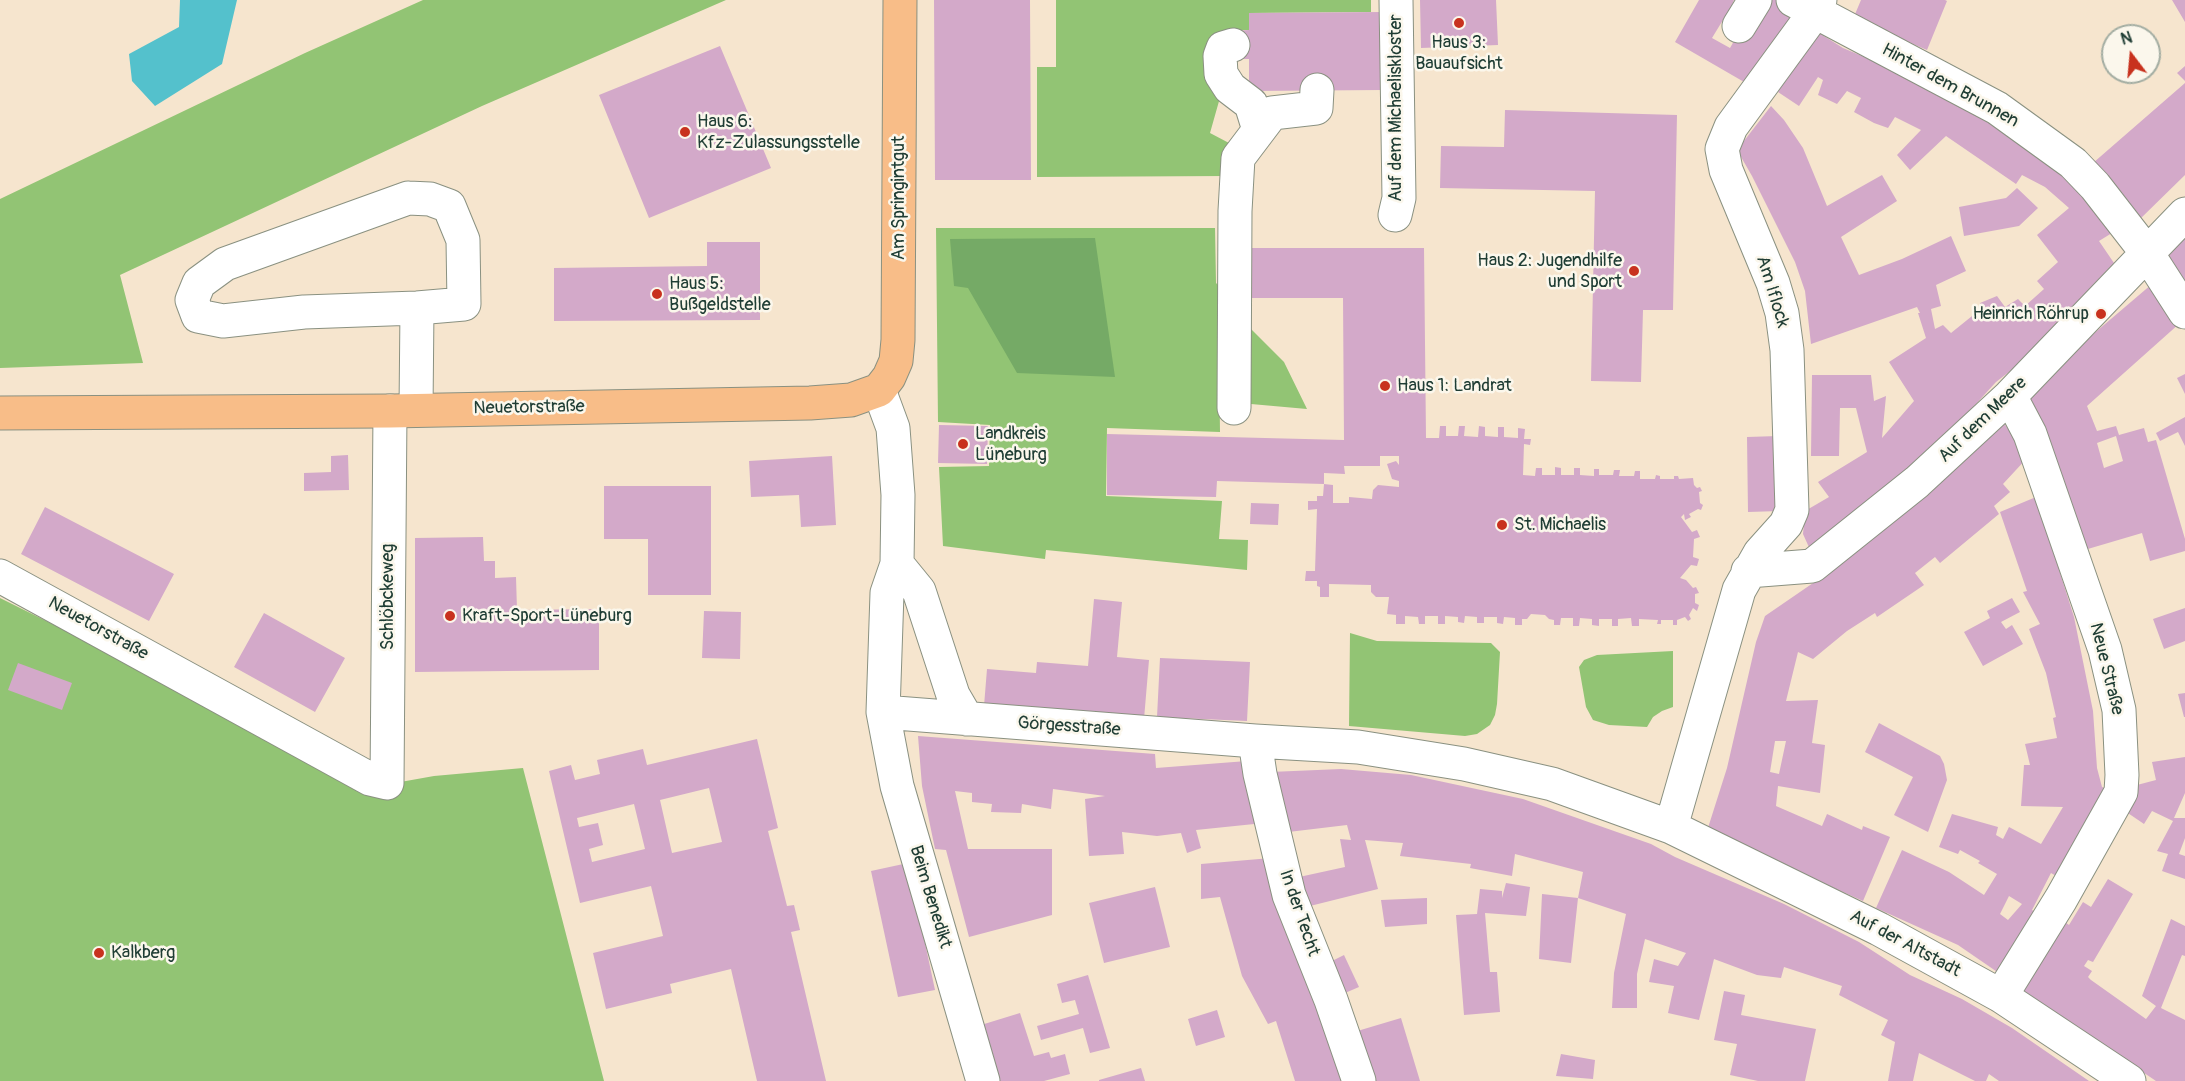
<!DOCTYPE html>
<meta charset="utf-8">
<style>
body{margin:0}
#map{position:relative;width:2185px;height:1081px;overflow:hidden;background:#f6e5ce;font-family:Pangolin,sans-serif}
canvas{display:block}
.north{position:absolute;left:2101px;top:24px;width:60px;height:60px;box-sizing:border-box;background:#fbf7ec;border:2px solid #a3ada2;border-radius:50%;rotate:344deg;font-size:16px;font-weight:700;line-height:24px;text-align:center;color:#1f3d34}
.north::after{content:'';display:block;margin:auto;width:21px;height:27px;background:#c8321e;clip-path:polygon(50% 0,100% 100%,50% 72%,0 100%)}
</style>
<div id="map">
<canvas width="2185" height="1081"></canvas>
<div class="north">N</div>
</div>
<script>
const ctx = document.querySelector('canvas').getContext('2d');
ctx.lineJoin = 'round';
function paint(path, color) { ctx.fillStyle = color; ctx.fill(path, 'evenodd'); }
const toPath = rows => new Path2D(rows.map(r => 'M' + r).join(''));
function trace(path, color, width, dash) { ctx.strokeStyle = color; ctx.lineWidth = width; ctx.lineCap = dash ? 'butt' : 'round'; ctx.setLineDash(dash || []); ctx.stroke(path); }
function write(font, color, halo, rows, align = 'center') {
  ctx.font = font + ' Pangolin,sans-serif'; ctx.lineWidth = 5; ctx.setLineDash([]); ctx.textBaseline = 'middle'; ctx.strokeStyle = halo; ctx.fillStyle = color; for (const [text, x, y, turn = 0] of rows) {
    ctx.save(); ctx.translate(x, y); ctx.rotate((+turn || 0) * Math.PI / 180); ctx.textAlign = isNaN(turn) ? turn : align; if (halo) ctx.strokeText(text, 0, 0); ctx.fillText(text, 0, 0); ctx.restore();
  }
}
paint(toPath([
 [423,0,726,0,482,106,120,275,143,363,0,368,0,199,305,53],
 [1056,0,1371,0,1371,12,1249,13,1249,30,1223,31,1215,38,1223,87,1210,133,1229,143,1227,176,1037,177,1037,67,1056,67],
 [936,228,1215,228,1216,283,1218,285,1220,432,1107,428,1106,496,1222,501,1219,539,1248,540,1247,570,1046,550,1045,559,943,546,939,467,989,466,990,425,938,422],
 [1251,329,1284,362,1307,409,1251,404],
 [0,598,378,786,434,776,523,768,604,1081,0,1081],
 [1350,633,1377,641,1491,643,1500,652,1497,704,1495,715,1490,725,1477,734,1465,736,1349,726],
 [1673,651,1673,707,1662,711,1653,717,1647,727,1609,725,1593,720,1586,707,1579,667,1584,660,1597,655]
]), '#92c474');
paint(toPath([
 [1095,238,1115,377,1017,373,968,288,954,286,950,239]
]), '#75aa66');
paint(toPath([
 [180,0,237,0,222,64,155,106,132,81,129,54,179,27]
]), '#54c1cc');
paint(toPath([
 [934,0,1030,0,1031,180,935,180],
 [1420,0,1496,0,1498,45,1421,48],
 [1699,0,1734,0,1732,5,1738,8,1732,18,1726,15,1712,38,1730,48,1738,34,1767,0,1778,0,1795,10,1751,86,1675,42],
 [1861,0,1945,0,1947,1,1927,50,1853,19],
 [2172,0,2185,0,2185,22],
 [1383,12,1383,90,1249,91,1249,59,1233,59,1233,31,1249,30,1249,13],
 [1816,31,1843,48,1936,87,2038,152,2120,228,2099,241,2114,263,2027,358,1996,382,1914,472,1812,554,1803,534,1805,511,1829,497,1818,482,1867,452,1856,408,1840,408,1839,456,1811,456,1812,375,1871,375,1874,401,1886,396,1882,438,1914,401,1889,362,1926,338,1918,313,1920,313,1917,307,1811,344,1805,291,1795,262,1752,176,1737,150,1771,106,1784,120,1803,148,1827,206,1882,175,1897,201,1841,237,1859,275,1902,259,1951,236,1966,271,1936,285,1941,306,1931,309,1935,329,1943,325,1951,333,1982,308,1980,303,1997,296,2005,307,2018,299,2025,306,2044,289,2037,281,2058,262,2037,235,2069,208,2045,187,2022,175,2016,184,1946,136,1910,170,1897,155,1921,130,1895,117,1888,128,1874,123,1854,112,1861,98,1847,91,1837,104,1818,95,1823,80,1818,77,1799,106,1778,92],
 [720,46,771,168,649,218,599,95],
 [2185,66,2185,81,2177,73],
 [2185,83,2185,175,2138,221,2093,163],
 [1505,110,1677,115,1673,310,1643,310,1641,382,1591,381,1595,191,1440,188,1441,146,1504,147],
 [2017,188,2038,208,2019,226,1964,236,1959,207,2006,198],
 [2185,235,2185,282,2166,253],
 [707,242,760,242,760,320,554,321,554,268,707,266],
 [1247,248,1424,248,1426,438,1439,438,1440,426,1446,426,1446,436,1458,436,1459,426,1465,426,1464,436,1478,437,1479,426,1485,427,1485,436,1498,437,1498,427,1504,427,1504,437,1518,438,1518,428,1525,429,1524,439,1531,439,1530,445,1524,444,1523,475,1535,476,1536,468,1542,468,1542,475,1555,475,1555,467,1561,468,1561,475,1574,475,1574,468,1580,468,1580,475,1594,476,1594,469,1599,469,1599,475,1613,475,1614,470,1620,470,1619,476,1634,476,1635,471,1640,471,1640,479,1655,479,1656,475,1660,476,1660,479,1674,479,1674,476,1678,476,1679,479,1693,478,1694,485,1697,488,1700,487,1702,491,1699,492,1700,503,1703,505,1701,510,1698,509,1689,514,1691,517,1685,520,1684,514,1681,517,1692,532,1697,530,1700,537,1694,539,1693,557,1699,559,1697,566,1691,565,1680,578,1686,580,1693,588,1696,587,1699,593,1695,594,1695,603,1699,605,1697,611,1693,608,1689,615,1691,619,1688,621,1685,617,1677,620,1677,625,1673,625,1673,620,1661,620,1661,624,1657,624,1658,620,1639,619,1639,626,1632,626,1631,618,1618,619,1618,626,1612,626,1612,619,1599,619,1599,626,1592,625,1592,619,1580,618,1579,626,1573,626,1573,618,1561,618,1560,625,1554,625,1554,620,1549,619,1545,615,1531,614,1527,619,1522,619,1522,625,1515,625,1515,618,1504,617,1503,624,1497,623,1497,617,1484,617,1484,623,1477,623,1477,617,1465,616,1464,623,1458,622,1458,617,1445,616,1445,624,1438,624,1438,616,1425,616,1425,624,1419,624,1418,617,1405,616,1405,624,1396,624,1396,615,1387,614,1389,597,1376,597,1371,592,1371,585,1329,584,1329,597,1320,597,1320,587,1317,586,1317,581,1305,581,1306,571,1315,571,1317,509,1308,510,1308,501,1317,501,1317,496,1323,496,1324,484,1217,481,1216,497,1107,495,1107,434,1344,440,1343,298,1246,298],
 [1380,456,1399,456,1399,465,1396,461,1387,464,1392,479,1399,481,1399,487,1378,485,1373,490,1372,499,1349,497,1349,503,1333,503,1333,485,1324,484,1324,473,1345,474,1344,466,1380,466],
 [2152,284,2180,323,2087,406,2097,431,2116,426,2119,435,2144,428,2148,442,2156,440,2185,539,2185,551,2150,561,2142,533,2081,551,2022,394,2074,341,2091,336],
 [2116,436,2123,461,2104,468,2097,443],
 [2185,374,2185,394,2177,378],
 [1998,415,2028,457,2003,484,2010,492,1994,506,1999,514,1940,563,1935,557,1915,573,1924,585,1877,617,1875,613,1847,631,1813,659,1798,652,1786,701,1818,700,1812,743,1825,745,1820,793,1778,786,1776,806,1822,826,1827,814,1862,830,1863,826,1890,837,1863,901,1707,831,1727,768,1756,642,1765,616,1816,581],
 [1775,741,1786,741,1779,774,1770,772],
 [2185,417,2185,446,2178,432,2160,441,2156,433],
 [939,425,988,426,987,464,938,463],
 [1778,436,1780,511,1748,512,1747,437],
 [348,455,349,490,304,491,304,473,331,472,331,456],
 [832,456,836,525,801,527,799,495,751,497,749,461],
 [604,486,711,486,711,595,648,595,648,539,604,539],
 [2036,497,2074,617,2093,711,2097,768,2102,787,2112,791,2061,879,2051,873,2032,910,2044,918,2006,978,1958,945,1876,908,1902,850,1949,872,1984,895,1997,874,1978,863,1980,861,1960,850,1958,854,1939,847,1952,814,1998,827,1996,835,2003,839,2009,827,2041,844,2063,807,2021,806,2024,765,2030,765,2025,744,2057,738,2053,718,2056,717,2046,673,2029,629,2040,624,2023,592,2027,591,2000,512],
 [2009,896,2022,904,2008,920,2000,914],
 [1251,503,1279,504,1278,525,1250,524],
 [45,507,174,574,149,621,21,554],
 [483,537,484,561,495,561,495,578,516,577,517,610,599,609,599,670,415,672,415,538],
 [2012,598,2020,612,2001,622,2006,629,2012,625,2023,644,1983,666,1964,632,1990,618,1987,611],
 [1094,599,1122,602,1117,657,1149,660,1144,719,984,706,987,669,1036,673,1037,662,1088,666],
 [2185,608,2185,641,2164,649,2153,619],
 [704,611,741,612,740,659,702,658],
 [264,613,345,658,315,712,234,667],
 [1160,658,1250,662,1247,721,1157,717],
 [18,663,72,683,62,710,8,690],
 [2185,693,2185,717,2184,717,2178,694],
 [1879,723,1940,756,1944,764,1947,780,1928,832,1894,815,1913,777,1865,752],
 [918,736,1155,754,1156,768,1247,761,1264,823,1196,830,1201,848,1187,853,1181,833,1157,836,1122,832,1124,854,1089,856,1085,799,1105,796,1053,789,1051,809,1022,804,1021,813,991,812,992,804,972,802,972,793,955,791,968,849,1052,849,1052,915,969,937,946,850,935,849,922,786],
 [757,739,778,828,768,831,787,906,794,905,800,930,791,932,826,1081,757,1081,731,969,670,984,672,993,606,1009,593,953,663,936,651,886,580,903,549,771,571,765,575,780,600,774,597,760,643,749,647,765],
 [709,788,722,842,672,853,660,800],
 [634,804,645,849,592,862,589,849,603,845,598,823,579,827,577,818],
 [2185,757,2185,793,2174,818,2185,818,2185,838,2179,854,2185,856,2185,879,2162,871,2168,854,2157,851,2173,821,2152,811,2144,824,2122,809,2137,785,2156,780,2152,762],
 [1341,769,1411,775,1523,799,1651,844,1675,857,1784,904,1859,942,1910,975,1962,999,2012,1028,2089,1081,1999,1081,1989,1074,1986,1081,1975,1081,1919,1053,1913,1081,1888,1081,1895,1042,1881,1035,1888,1020,1839,995,1842,986,1784,967,1781,978,1757,975,1714,959,1699,1020,1668,1013,1674,986,1649,982,1654,959,1678,966,1686,953,1645,939,1637,974,1637,1008,1612,1008,1614,973,1626,914,1578,898,1571,963,1539,959,1542,894,1578,898,1583,872,1515,854,1512,876,1470,868,1471,864,1400,856,1403,843,1365,840,1378,889,1302,908,1290,879,1345,867,1340,839,1351,840,1347,825,1280,833,1270,772],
 [1271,858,1349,1081,1295,1081,1276,1021,1268,1024,1242,976,1220,897,1201,899,1201,864],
 [908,863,935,990,898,997,871,871],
 [2108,879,2133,894,2093,962,2088,960,2084,966,2092,971,2088,977,2091,980,2146,1019,2156,1006,2142,996,2171,919,2185,926,2185,956,2182,955,2161,1008,2185,1020,2185,1081,2156,1081,2014,985,2058,917,2069,925,2083,902,2091,907],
 [1506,883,1530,887,1526,916,1485,913,1490,972,1497,972,1500,1012,1464,1015,1456,915,1477,914,1480,889,1502,891,1502,898],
 [1155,887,1170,947,1104,963,1089,903],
 [1427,898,1427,924,1385,927,1381,900],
 [1344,955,1359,987,1338,996,1324,965],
 [1088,975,1110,1048,1090,1053,1083,1028,1041,1040,1037,1026,1079,1014,1075,1000,1062,1003,1057,984],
 [1724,991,1745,995,1741,1015,1816,1029,1805,1081,1758,1081,1730,1075,1737,1044,1714,1040],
 [1217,1010,1225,1037,1196,1046,1188,1019],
 [1020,1013,1034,1056,1049,1052,1051,1058,1065,1054,1070,1074,1044,1081,997,1081,981,1025],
 [1401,1018,1420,1081,1369,1081,1354,1032],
 [1561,1054,1595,1060,1593,1079,1556,1076],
 [1141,1068,1145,1081,1099,1081,1099,1080]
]), '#d3a9c9');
const minor = toPath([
 [1793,0,1997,108,2073,163,2095,186,2147,253,2185,312],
 [1739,26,1755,0],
 [1233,45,1223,48,1220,56,1221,74,1230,88,1251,104,1259,130],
 [408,198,430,199,449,206,463,240,464,304,417,308,304,312,223,321,198,316,192,300,199,283,225,264,408,198],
 [1395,215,1399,198,1396,0],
 [879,390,893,428,898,495,897,564,887,593,883,712,897,786,983,1081],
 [1234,408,1235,211,1238,158,1272,113,1316,108,1317,90],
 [416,410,417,308],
 [897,564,919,591,953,695,967,719],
 [1748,571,1812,566,1917,482,2010,396,2185,214],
 [0,576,370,779,387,783,390,411],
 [883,712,1255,741,1358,747,1464,764,1552,784,1671,827,1879,929,2001,996,2129,1081],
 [1255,741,1260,774,1289,895,1331,1000,1359,1081],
 [1671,827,1739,590,1760,553,1786,524,1792,510,1787,350,1782,313,1773,283,1726,170,1722,149,1731,127,1815,12,1820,0],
 [2001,996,2061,899,2121,792,2122,775,2119,710,2105,650,2030,434,2010,396]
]);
const major = toPath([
 [0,413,390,411,810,403,851,400,879,390,889,377,896,361,898,340,900,0]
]);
trace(minor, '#8a9181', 35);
trace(major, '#8a9181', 35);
trace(minor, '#fff', 33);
trace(major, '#f8bd88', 33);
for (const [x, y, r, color] of [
 [1459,23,6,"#c8321e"],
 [685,132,6,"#c8321e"],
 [1634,271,6,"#c8321e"],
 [657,294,6,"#c8321e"],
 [2101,314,6,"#c8321e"],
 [1385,386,6,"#c8321e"],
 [963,444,6,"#c8321e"],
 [1502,525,6,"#c8321e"],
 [450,616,6,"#c8321e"],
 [99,953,6,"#c8321e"]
]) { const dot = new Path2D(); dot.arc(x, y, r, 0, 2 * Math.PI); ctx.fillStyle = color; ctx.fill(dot); trace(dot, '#fbf7ec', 2); }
write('18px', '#1f3d34', '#fbf7ec', [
 ["Haus 3:",1459,43,"center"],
 ["Bauaufsicht",1459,64,"center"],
 ["Haus 6:",697,122],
 ["Kfz-Zulassungsstelle",697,143],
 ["Haus 2: Jugendhilfe",1622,261,"right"],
 ["und Sport",1622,282,"right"],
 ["Haus 5:",669,284],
 ["Bußgeldstelle",669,305],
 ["Heinrich Röhrup",2089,314,"right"],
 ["Haus 1: Landrat",1397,386],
 ["Landkreis",975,434],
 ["Lüneburg",975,455],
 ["St. Michaelis",1514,525],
 ["Kraft-Sport-Lüneburg",462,616],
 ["Kalkberg",111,953]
], 'left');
write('18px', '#1f3d34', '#fbf7ec', [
 ["Hinter dem Brunnen",1950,86,29],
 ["Auf dem Michaeliskloster",1396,108,-90],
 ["Am Springintgut",899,198,-90],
 ["Am Iflock",1772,292,73],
 ["Neuetorstraße",529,408,-1],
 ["Auf dem Meere",1983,420,-44],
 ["Schlöbckeweg",388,597,-90],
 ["Neuetorstraße",98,629,29],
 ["Neue Straße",2106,669,76],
 ["Görgesstraße",1069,727,4],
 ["Beim Benedikt",930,897,73],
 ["In der Techt",1299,913,71],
 ["Auf der Altstadt",1905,944,28]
]);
</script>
